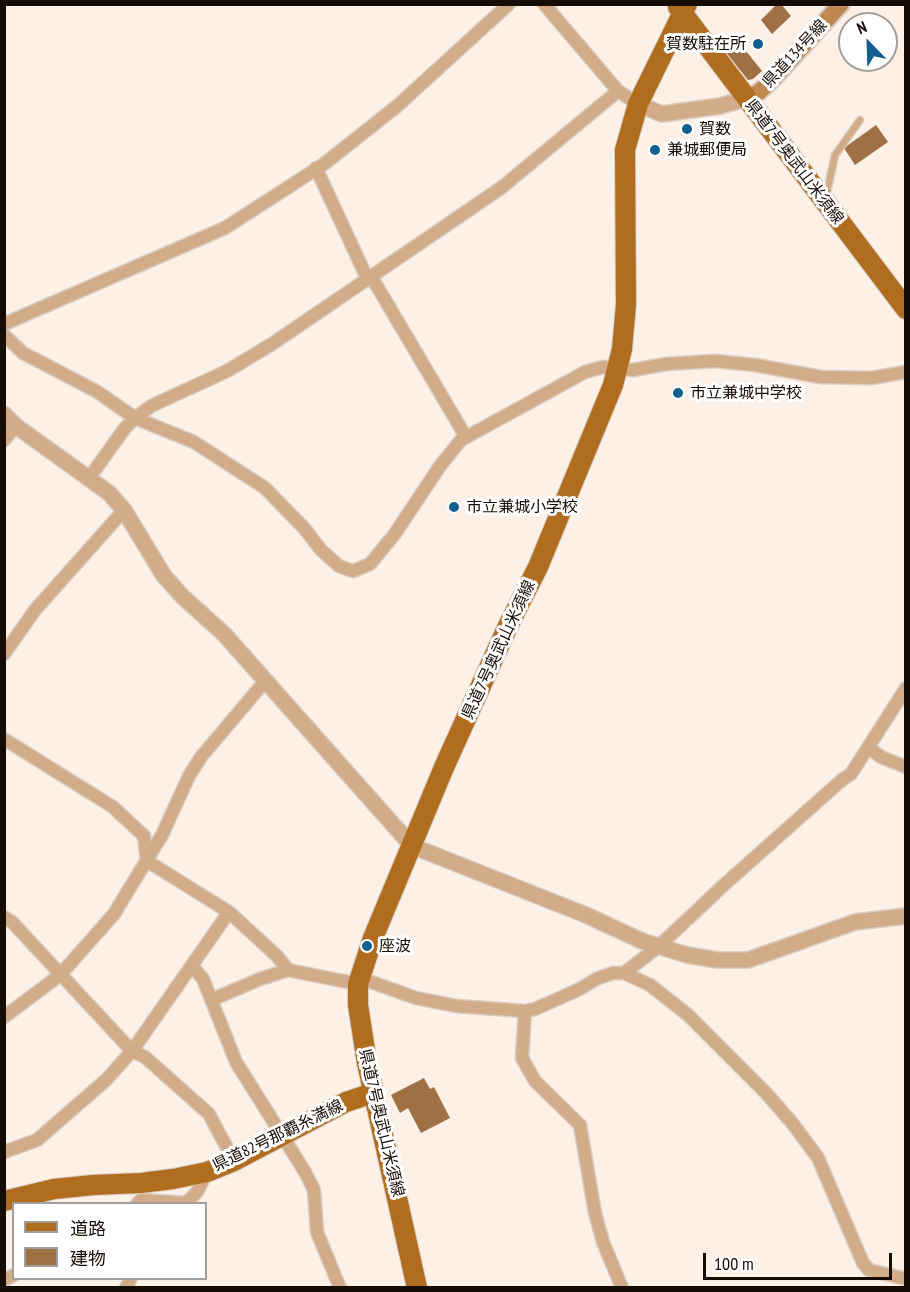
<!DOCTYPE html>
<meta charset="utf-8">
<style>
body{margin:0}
#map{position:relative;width:910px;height:1292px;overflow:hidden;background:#fdf1e7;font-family:"PT Sans Narrow","Noto Sans JP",sans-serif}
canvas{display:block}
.frame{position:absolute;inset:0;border:6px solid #150c04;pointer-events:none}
.legend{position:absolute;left:12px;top:1202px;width:195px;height:78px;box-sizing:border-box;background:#fff;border:2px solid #a19e9b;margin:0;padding:8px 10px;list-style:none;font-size:18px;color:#150c04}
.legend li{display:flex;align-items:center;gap:12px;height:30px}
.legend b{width:30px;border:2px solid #a19e9b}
.north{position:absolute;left:838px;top:12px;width:60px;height:60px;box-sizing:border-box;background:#fff;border:2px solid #a19e9b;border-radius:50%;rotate:337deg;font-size:16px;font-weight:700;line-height:24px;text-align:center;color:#150c04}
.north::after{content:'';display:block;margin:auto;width:21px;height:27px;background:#115e91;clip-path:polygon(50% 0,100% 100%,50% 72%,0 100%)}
.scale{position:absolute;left:703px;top:1253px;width:189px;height:27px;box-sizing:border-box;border:3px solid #150c04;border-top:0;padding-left:8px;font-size:18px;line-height:21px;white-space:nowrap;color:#150c04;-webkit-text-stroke:4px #fff;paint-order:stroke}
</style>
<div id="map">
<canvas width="910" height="1292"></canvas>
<div class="frame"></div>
<ul class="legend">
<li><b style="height:8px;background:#b16d1e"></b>道路</li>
<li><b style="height:16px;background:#9f7043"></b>建物</li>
</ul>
<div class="north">N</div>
<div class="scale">100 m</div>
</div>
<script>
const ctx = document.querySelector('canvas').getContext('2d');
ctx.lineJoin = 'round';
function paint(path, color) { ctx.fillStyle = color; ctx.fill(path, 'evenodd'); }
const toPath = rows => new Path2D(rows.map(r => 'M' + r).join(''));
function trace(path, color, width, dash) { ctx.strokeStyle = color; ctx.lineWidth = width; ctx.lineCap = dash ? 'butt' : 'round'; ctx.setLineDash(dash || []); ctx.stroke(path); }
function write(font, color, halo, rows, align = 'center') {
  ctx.font = font + ' "PT Sans Narrow","Noto Sans JP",sans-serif'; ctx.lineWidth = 6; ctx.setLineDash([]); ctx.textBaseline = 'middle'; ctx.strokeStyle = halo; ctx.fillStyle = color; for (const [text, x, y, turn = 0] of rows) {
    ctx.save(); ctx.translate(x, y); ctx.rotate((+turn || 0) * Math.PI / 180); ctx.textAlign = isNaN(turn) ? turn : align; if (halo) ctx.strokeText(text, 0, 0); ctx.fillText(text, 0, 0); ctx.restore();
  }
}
paint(toPath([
 [777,4,781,4,791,16,772,34,761,20],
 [738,41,762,71,753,79,748,80,725,51],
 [876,125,888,142,855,165,844,148],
 [424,1078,430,1089,434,1087,450,1118,421,1133,408,1108,400,1113,391,1095]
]), '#9f7043');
const service = toPath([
 [826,197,835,155,860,120]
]);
const minor = toPath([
 [544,4,618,91,638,104],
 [316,168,367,278],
 [371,276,466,437],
 [4,324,225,228,324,164,396,107,509,4],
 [4,335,23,353,96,391,135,418,194,442,265,488,304,528,321,550,339,566,353,571,370,564,394,535,440,466,461,440,585,372,603,367,633,370,666,364,715,361,755,365,821,377,871,378,906,372],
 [4,440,16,426],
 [89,478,125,428,135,418,151,406,227,371,272,344,501,188,618,91],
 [4,654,35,610,124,510],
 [4,739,113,807,144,836,147,861],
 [868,747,881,757,906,767],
 [147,861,229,912,277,956,288,970],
 [4,917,12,922,132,1051,145,1057,209,1114,234,1161],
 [192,966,203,979,236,1062,305,1172,314,1190,317,1232,340,1288],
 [624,973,658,947,725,884,843,779,851,774,906,688],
 [360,978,416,998,456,1006,525,1011,535,1009,580,989,596,979,613,973,624,973,650,985,688,1015,766,1093,793,1124,818,1158,863,1263,869,1270,906,1279],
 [211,1000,260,979,288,970,358,984],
 [525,1011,522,1058,535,1081,580,1125,595,1213,603,1242,622,1288],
 [4,1017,60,975,114,914,162,835,189,776,201,757,266,680],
 [4,1152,37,1140,106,1080,132,1051,229,912],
 [137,1204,141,1200,186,1203],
 [185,1204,197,1192,207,1172],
 [4,1280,14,1275],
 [126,1288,131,1278]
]);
const tertiary = toPath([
 [638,104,662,114,720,106,746,99],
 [4,414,16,426,109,493,124,510,164,576,183,597,224,634,412,846,586,915,642,941,687,955,717,960,748,960,855,922,906,916]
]);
const secondary = toPath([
 [746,99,759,92,774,78,841,4]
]);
const primary = toPath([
 [678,7,906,309],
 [4,1201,54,1189,93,1185,141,1183,173,1179,207,1172,234,1161,346,1102,373,1093],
 [417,1288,367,1063,358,1005,358,984,373,938,445,765,508,626,538,567,613,385,622,349,626,304,625,150,638,104,687,4]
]);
trace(service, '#d8ccc3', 9);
trace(minor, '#d8ccc3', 15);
trace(tertiary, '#d8ccc3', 18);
trace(secondary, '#d8ccc3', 20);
trace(primary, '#d8ccc3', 22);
trace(service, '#d2ac89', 6);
trace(minor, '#d2ac89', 12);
trace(tertiary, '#d2ac89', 15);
trace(secondary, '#c08851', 16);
trace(primary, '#b16d1e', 20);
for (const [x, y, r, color] of [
 [758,44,6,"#115e91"],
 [687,129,6,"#115e91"],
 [655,150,6,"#115e91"],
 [678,393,6,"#115e91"],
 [454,507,6,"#115e91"],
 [367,946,6,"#115e91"]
]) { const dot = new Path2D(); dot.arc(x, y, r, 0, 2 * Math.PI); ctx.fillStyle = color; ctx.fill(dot); trace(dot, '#fff', 2); }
write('16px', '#150c04', '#fff', [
 ["賀数駐在所",746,44,"right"],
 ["賀数",699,129],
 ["兼城郵便局",667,150],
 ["市立兼城中学校",690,393],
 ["市立兼城小学校",466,507],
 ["座波",379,946]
], 'left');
write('16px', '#150c04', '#fff', [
 ["県道134号線",795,54,-47],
 ["県道7号奥武山米須線",794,162,53],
 ["県道7号奥武山米須線",499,650,-65],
 ["県道7号奥武山米須線",381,1123,77],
 ["県道82号那覇糸満線",278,1136,-26]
]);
</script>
